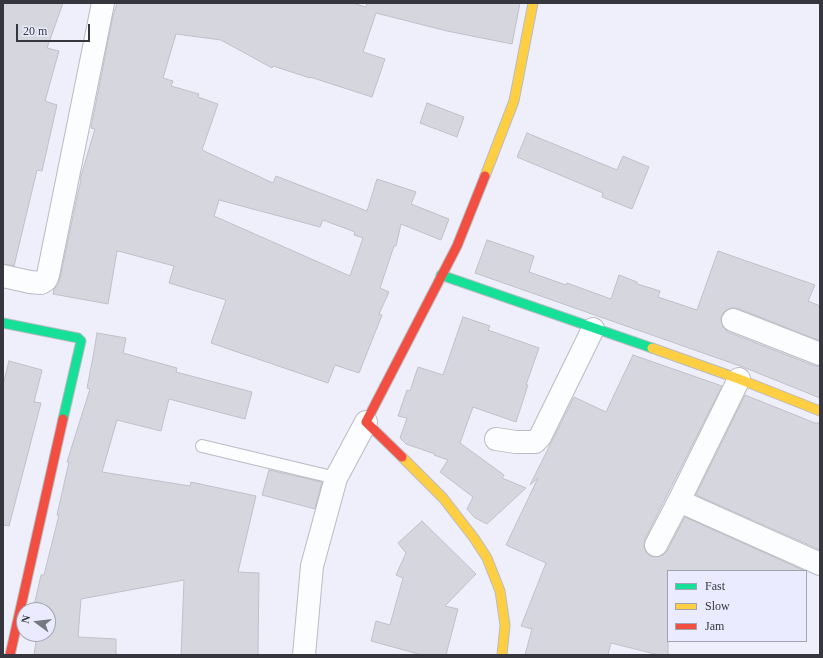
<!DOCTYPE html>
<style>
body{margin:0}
#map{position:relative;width:823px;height:658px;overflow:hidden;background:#eeeffa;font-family:Georgia,serif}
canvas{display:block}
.frame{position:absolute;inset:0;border:4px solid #36373e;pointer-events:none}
.legend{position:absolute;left:667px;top:570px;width:140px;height:72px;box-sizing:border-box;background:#eaebfe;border:1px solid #a2a3b1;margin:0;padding:5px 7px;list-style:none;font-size:12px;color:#36373e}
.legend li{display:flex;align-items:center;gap:8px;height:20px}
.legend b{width:20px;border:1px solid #a2a3b1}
.north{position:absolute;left:16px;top:602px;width:40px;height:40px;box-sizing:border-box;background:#eaebfe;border:1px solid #a2a3b1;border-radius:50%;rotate:285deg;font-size:11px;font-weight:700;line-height:16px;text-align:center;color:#36373e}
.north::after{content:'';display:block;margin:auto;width:14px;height:18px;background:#767780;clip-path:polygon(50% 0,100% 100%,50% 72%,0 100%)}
.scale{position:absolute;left:16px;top:24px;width:74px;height:18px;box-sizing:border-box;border:2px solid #36373e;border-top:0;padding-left:5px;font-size:12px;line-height:14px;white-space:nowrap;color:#36373e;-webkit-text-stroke:3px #eaebfe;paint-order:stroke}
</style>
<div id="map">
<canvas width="823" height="658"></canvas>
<div class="frame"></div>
<ul class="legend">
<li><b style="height:5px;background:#16e098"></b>Fast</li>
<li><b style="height:5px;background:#ffcf43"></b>Slow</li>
<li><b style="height:5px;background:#f24e42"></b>Jam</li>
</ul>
<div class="north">N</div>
<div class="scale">20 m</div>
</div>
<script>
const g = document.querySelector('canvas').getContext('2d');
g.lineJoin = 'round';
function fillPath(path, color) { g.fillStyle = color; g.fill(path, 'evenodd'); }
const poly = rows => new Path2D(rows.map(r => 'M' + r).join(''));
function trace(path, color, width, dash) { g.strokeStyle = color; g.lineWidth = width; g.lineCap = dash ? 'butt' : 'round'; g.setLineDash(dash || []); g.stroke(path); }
const building = poly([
 [3,3,63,3,47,48,59,51,45,101,57,105,42,171,37,170,14,266,3,264,3,3],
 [117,3,352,3,366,7,367,3,520,3,512,44,447,31,376,13,363,52,385,59,372,97,310,77,310,78,273,66,272,68,221,40,176,34,163,78,173,81,171,86,199,94,198,97,218,104,202,150,273,183,276,176,367,211,377,179,416,192,411,204,449,219,441,240,401,224,396,246,394,246,380,288,389,292,379,314,382,315,359,373,335,365,328,383,211,343,226,300,169,283,174,266,122,252,117,251,108,304,53,294,54,289,58,285,60,278,77,197,81,180,80,180,81,176,95,129,91,128,113,16,117,3],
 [219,200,320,227,323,220,355,232,354,235,363,238,350,276,214,216,219,200],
 [427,103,464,117,457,137,420,123,427,103],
 [527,133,617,170,623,156,649,167,632,209,602,197,603,193,517,157,527,133],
 [487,240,534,256,529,272,566,285,567,283,611,299,619,275,637,282,637,284,660,291,658,297,697,310,718,251,815,285,808,301,820,306,820,341,737,308,731,308,725,311,721,316,721,321,723,327,728,332,815,366,820,366,820,398,743,367,475,273,487,240],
 [463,317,490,326,488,330,539,348,526,385,528,385,516,422,473,407,460,443,504,475,502,478,526,488,487,524,475,518,467,509,473,497,440,472,448,460,434,455,435,454,406,444,400,438,407,418,398,416,407,390,410,391,418,367,443,375,463,317],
 [97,333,126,338,123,353,177,368,176,372,252,392,245,419,169,399,161,431,117,420,102,472,190,486,191,482,256,496,238,572,259,573,258,655,181,655,184,580,81,599,78,637,116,639,116,655,34,655,37,634,48,634,48,610,33,610,41,575,44,575,59,515,57,515,69,462,67,462,90,389,87,388,93,357,97,333],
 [633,355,722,386,645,539,644,546,646,552,650,556,656,557,663,555,667,551,685,517,805,571,668,571,668,655,659,655,611,643,608,655,525,655,532,629,521,626,546,563,506,545,538,478,530,485,574,397,606,412,633,355],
 [9,361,42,370,34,402,41,403,9,526,3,525,3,385,9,361],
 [745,395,815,423,820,423,820,550,696,495,745,395],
 [269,470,322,482,315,509,262,495,269,470],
 [422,521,476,574,445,606,458,609,446,655,422,655,371,641,376,621,390,625,403,578,396,575,406,553,398,543,422,521]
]);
fillPath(building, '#d5d6de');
trace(building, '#bfc0c8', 1);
const lane = poly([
 [202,446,336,478]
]);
const street = poly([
 [3,276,30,282,41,283,46,280,48,275,103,3],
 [733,320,820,354],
 [739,379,679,501,820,564],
 [496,439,516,442,535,442,540,437,593,329],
 [656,545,679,501],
 [304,655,312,566,336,478,366,422]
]);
const fast = poly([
 [441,275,652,348],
 [3,323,78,338,81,341,63,419]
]);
const slow = poly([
 [485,176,514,101,533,3],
 [652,348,739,379,820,411],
 [402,457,443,498,474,538,487,558,500,591,505,625,502,655]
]);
const jam = poly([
 [402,457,366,422,457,246,485,176],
 [10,655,63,419]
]);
trace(lane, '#babbc3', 14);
trace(street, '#babbc3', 24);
trace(fast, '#babbc3', 11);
trace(slow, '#babbc3', 11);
trace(jam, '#babbc3', 11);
trace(lane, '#fcfdfe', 12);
trace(street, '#fcfdfe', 22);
trace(fast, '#16e098', 9);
trace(slow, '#ffcf43', 9);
trace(jam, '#f24e42', 9);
</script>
